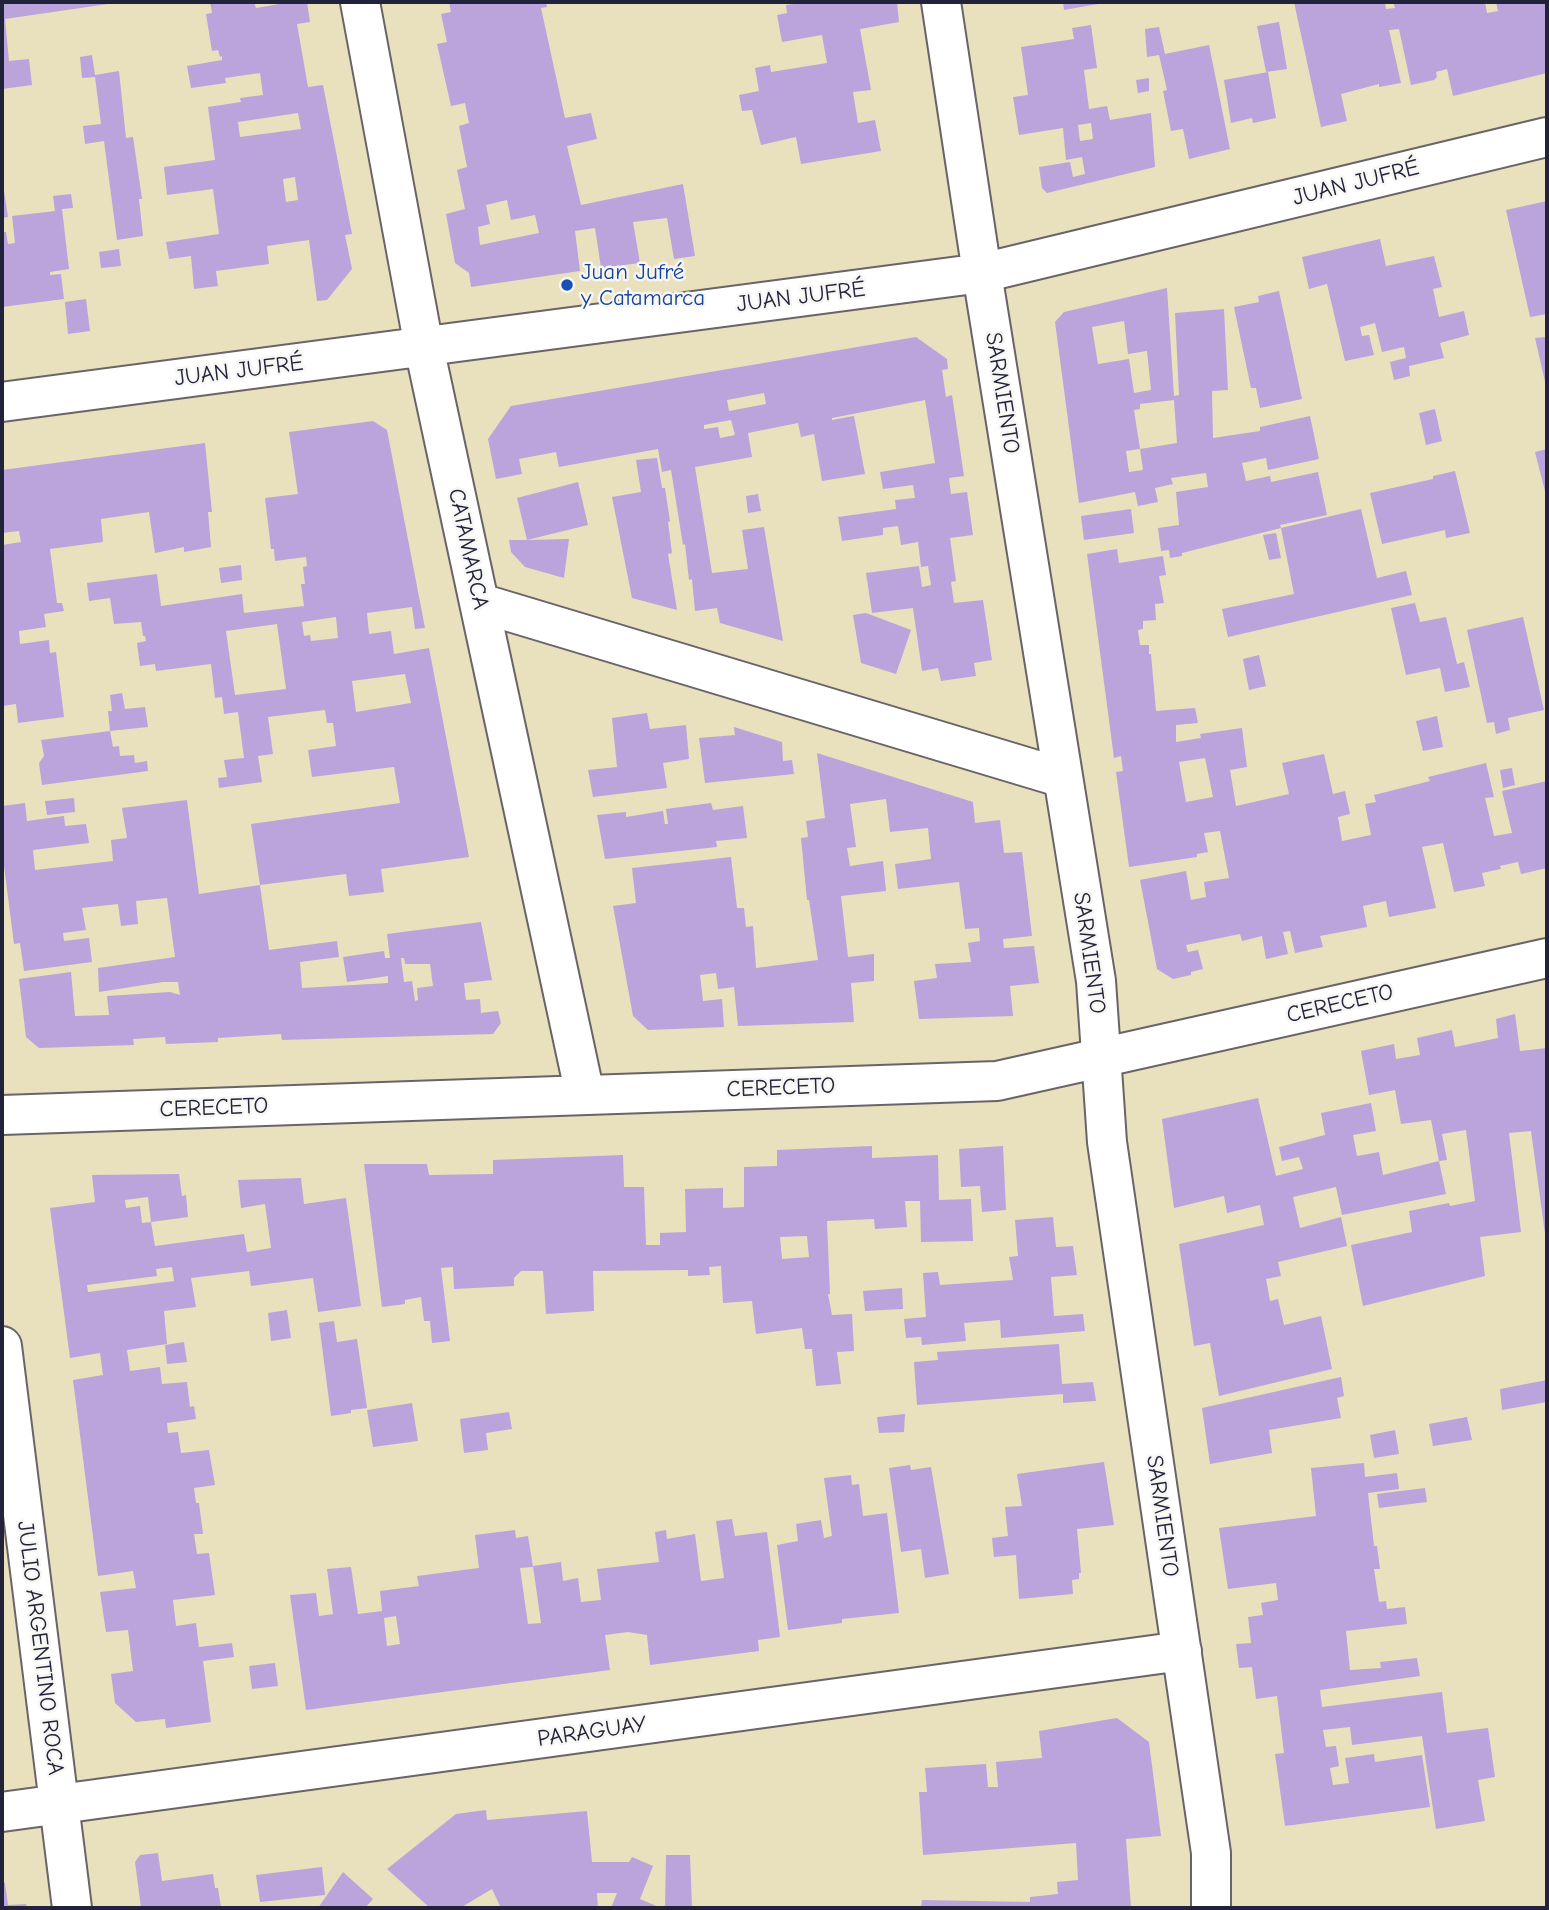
<!DOCTYPE html>
<meta charset="utf-8">
<style>
body{margin:0}
#map{position:relative;width:1549px;height:1910px;overflow:hidden;background:#e9e0bd;font-family:"Comic Neue",sans-serif}
canvas{display:block}
.frame{position:absolute;inset:0;border:4px solid #22223b;pointer-events:none}
</style>
<div id="map">
<canvas width="1549" height="1910"></canvas>
<div class="frame"></div>
</div>
<script>
const g = document.querySelector('canvas').getContext('2d');
g.lineJoin = 'round';
function fillPath(path, color) { g.fillStyle = color; g.fill(path, 'evenodd'); }
const poly = rows => new Path2D(rows.map(r => 'M' + r).join(''));
function trace(path, color, width, dash) { g.strokeStyle = color; g.lineWidth = width; g.lineCap = dash ? 'butt' : 'round'; g.setLineDash(dash || []); g.stroke(path); }
function label(font, color, halo, rows, align = 'center') {
  g.font = font + ' "Comic Neue",sans-serif'; g.lineWidth = 5; g.setLineDash([]); g.textBaseline = 'middle'; g.strokeStyle = halo; g.fillStyle = color; for (const [text, x, y, turn = 0] of rows) {
    g.save(); g.translate(x, y); g.rotate((+turn || 0) * Math.PI / 180); g.textAlign = isNaN(turn) ? turn : align; if (halo) g.strokeText(text, 0, 0); g.fillText(text, 0, 0); g.restore();
  }
}
fillPath(poly([
 [2,2,115,2,115,3,5,19,9,61,29,59,32,85,2,89],
 [210,2,254,2,256,8,291,2,307,2,310,22,297,24,308,87,323,85,352,234,345,235,352,269,327,300,317,301,309,240,267,246,269,264,216,271,218,286,194,289,191,256,169,259,166,242,219,234,213,189,167,195,164,167,215,160,208,107,241,102,240,98,263,95,260,73,225,78,226,83,191,88,187,66,222,60,222,56,220,57,218,50,212,51,206,14,212,13],
 [298,113,301,129,240,137,238,122],
 [295,177,298,200,286,202,283,179],
 [449,2,546,2,547,7,541,8,565,118,591,113,597,139,567,146,581,205,683,184,695,256,674,259,667,218,633,222,640,263,601,268,595,228,575,231,580,271,471,287,469,273,455,263,446,214,465,209,457,170,467,167,459,126,469,123,465,103,451,106,437,44,447,42,441,14,451,12],
 [507,200,511,220,535,215,539,233,480,245,478,227,490,224,486,205],
 [809,2,897,2,899,22,860,29,871,90,853,92,858,123,875,120,881,151,801,164,796,137,761,145,752,110,742,111,739,95,759,91,755,68,770,65,771,72,827,63,822,35,782,42,777,15,787,13,786,5],
 [1063,2,1097,2,1098,4,1064,10],
 [1294,2,1340,2,1341,3,1348,2,1385,2,1386,9,1395,8,1393,2,1485,2,1487,13,1498,11,1496,2,1547,2,1547,73,1453,96,1447,69,1436,72,1437,77,1434,80,1411,85,1399,29,1389,30,1401,83,1379,87,1379,84,1341,94,1347,121,1321,127],
 [1279,22,1287,69,1266,72,1257,26],
 [1091,25,1097,68,1084,70,1089,109,1107,106,1110,120,1151,113,1155,167,1047,193,1042,188,1039,167,1070,162,1073,177,1085,174,1082,157,1066,160,1063,128,1019,135,1013,97,1028,95,1021,47,1074,39,1072,28],
 [1091,123,1093,139,1080,141,1078,125],
 [1159,27,1165,54,1209,45,1230,149,1189,159,1183,129,1171,131,1163,91,1167,90,1159,55,1147,57,1145,29],
 [92,55,95,75,119,71,126,138,133,137,142,199,139,199,143,236,117,240,104,141,85,144,83,126,101,124,95,77,82,78,80,57],
 [1268,72,1276,118,1253,123,1252,118,1231,123,1224,80],
 [1149,78,1149,91,1138,93,1136,80],
 [2,184,3,184,8,217,2,218],
 [71,194,73,208,62,209,69,269,50,272,50,275,61,274,64,299,2,307,2,232,6,232,8,244,15,243,12,216,55,211,53,196],
 [1547,201,1547,314,1530,317,1506,210],
 [1380,239,1386,266,1434,256,1442,287,1433,289,1439,317,1464,311,1469,335,1440,343,1444,358,1409,366,1410,376,1394,380,1390,362,1406,358,1404,347,1382,352,1375,323,1360,327,1362,336,1369,335,1374,355,1345,361,1327,284,1309,289,1302,257],
 [119,249,121,266,101,268,99,252],
 [1167,288,1174,396,1179,395,1175,313,1224,309,1228,390,1212,391,1213,438,1260,431,1260,427,1310,416,1319,459,1268,470,1266,458,1242,463,1246,481,1270,476,1271,482,1318,472,1327,515,1280,525,1281,528,1182,553,1182,556,1170,558,1169,550,1161,551,1158,528,1179,525,1176,492,1208,487,1206,473,1171,478,1173,484,1155,488,1158,502,1138,506,1135,492,1079,503,1055,322,1064,312],
 [1124,321,1128,354,1147,351,1151,390,1134,393,1129,359,1098,364,1092,327],
 [1174,400,1177,443,1140,449,1143,470,1129,472,1126,451,1140,449,1134,410,1140,409,1140,404],
 [1279,291,1302,399,1260,408,1256,388,1251,388,1234,307,1259,302,1258,296],
 [86,299,90,331,68,334,65,302],
 [916,337,947,359,948,369,942,370,946,397,952,395,964,476,949,478,951,494,967,492,973,535,950,538,956,581,951,582,954,603,983,600,992,660,974,663,976,676,941,681,938,668,922,671,913,608,872,613,866,573,919,566,922,587,931,585,928,566,921,567,918,542,901,545,898,526,883,528,883,535,842,541,838,517,896,509,895,500,915,498,913,485,883,489,880,472,935,463,925,400,832,418,832,420,854,416,865,474,822,481,814,434,801,437,798,423,748,433,752,457,695,467,712,573,748,569,742,530,764,527,783,641,720,623,717,608,695,611,692,579,689,580,685,544,683,545,671,470,662,472,658,449,559,467,556,452,519,459,522,474,496,479,488,439,511,406],
 [764,393,766,404,729,411,727,400],
 [731,420,735,435,720,438,718,427,704,429,704,425],
 [1545,337,1547,348,1546,386,1535,338],
 [1435,409,1442,441,1426,445,1419,413],
 [373,421,387,430,425,628,415,629,412,607,367,613,369,634,391,631,394,654,429,648,469,857,381,869,384,892,349,896,346,874,260,885,251,824,400,803,394,767,312,777,308,750,336,746,333,723,327,723,325,710,268,717,273,754,258,756,262,782,219,788,218,778,227,777,224,760,244,758,238,712,224,714,222,697,215,698,211,664,156,671,155,664,140,666,137,643,146,641,145,636,143,636,141,622,114,624,110,598,89,601,87,583,157,574,161,606,242,594,244,613,304,606,301,584,305,584,303,567,307,566,306,557,275,561,274,549,271,549,265,498,298,494,289,432],
 [336,617,338,638,311,641,310,635,304,636,302,622],
 [277,624,286,689,235,695,226,631],
 [405,674,411,703,356,712,352,681],
 [205,443,212,512,208,512,211,547,184,552,184,547,155,553,149,512,101,519,103,542,50,549,57,603,62,603,64,611,44,614,46,627,19,631,20,644,49,640,50,653,56,652,64,717,18,723,16,704,2,706,2,545,21,542,19,531,2,533,2,470],
 [1547,449,1547,495,1546,495,1535,452],
 [657,458,662,488,665,488,670,521,668,522,672,553,668,554,677,610,632,598,612,497,641,492,636,460],
 [1455,471,1470,533,1446,538,1445,530,1382,544,1370,493,1433,479,1433,476],
 [578,482,588,525,527,540,569,539,564,578,525,567,511,552,509,540,527,540,517,498],
 [758,494,761,511,748,513,746,496],
 [1131,509,1134,533,1084,540,1081,516],
 [1361,509,1377,578,1406,571,1412,595,1228,637,1222,609,1294,594,1281,528],
 [1276,533,1281,558,1269,560,1263,535],
 [1117,549,1119,563,1163,556,1166,575,1159,576,1164,603,1155,604,1156,620,1143,621,1143,629,1138,630,1140,645,1149,645,1149,654,1151,654,1156,711,1195,708,1198,723,1176,725,1176,742,1201,738,1200,734,1242,728,1247,767,1230,770,1236,806,1289,794,1282,763,1324,754,1333,794,1345,791,1350,814,1338,817,1342,841,1371,835,1365,804,1376,802,1374,795,1430,781,1428,777,1486,763,1494,797,1485,798,1494,836,1512,833,1502,791,1547,781,1547,868,1521,874,1518,862,1500,866,1501,869,1482,873,1485,886,1454,892,1443,843,1422,847,1436,908,1389,917,1386,901,1363,906,1367,927,1320,936,1323,947,1295,953,1290,931,1283,932,1288,954,1266,959,1262,936,1242,941,1240,934,1186,945,1188,952,1198,950,1203,969,1191,972,1191,975,1173,979,1157,969,1140,880,1186,871,1191,900,1206,897,1204,882,1229,878,1220,831,1204,833,1208,852,1197,854,1197,857,1129,867,1116,772,1123,771,1121,756,1114,758,1087,554],
 [1205,758,1213,797,1186,802,1179,762],
 [241,565,242,580,221,583,219,568],
 [1415,603,1420,622,1446,617,1457,664,1464,662,1470,687,1445,692,1440,668,1406,675,1391,608],
 [866,613,911,630,896,674,861,663,853,615],
 [1523,617,1544,710,1508,718,1510,730,1496,734,1494,722,1487,723,1467,630],
 [1259,655,1266,686,1249,690,1243,659],
 [122,693,125,709,145,707,148,727,110,731,108,711,112,711,110,695],
 [647,713,650,729,686,725,689,759,663,763,667,788,593,797,588,770,617,767,612,718],
 [1437,716,1443,747,1423,751,1416,721],
 [734,727,782,742,783,761,792,760,794,774,705,783,699,738,735,735],
 [110,731,113,747,119,746,120,756,134,755,135,763,147,761,148,771,42,785,39,763,44,756,41,740],
 [817,753,973,802,975,823,1000,820,1004,853,1022,852,1032,936,1003,939,1004,948,1034,946,1039,983,1010,986,1013,1016,919,1019,914,981,937,978,935,964,971,962,968,943,980,941,979,928,965,929,959,882,898,889,895,864,931,859,928,828,890,832,886,799,850,804,856,847,847,848,850,866,883,861,886,891,841,896,848,957,874,954,874,981,851,983,854,1022,738,1026,734,987,718,989,716,973,700,975,703,1001,722,999,724,1027,648,1030,633,1016,613,906,636,903,632,868,731,857,737,908,744,908,746,927,753,926,756,968,818,960,809,900,807,900,801,838,808,837,806,821,825,818],
 [1512,768,1515,785,1503,788,1500,770],
 [74,798,75,812,47,815,45,801],
 [187,800,199,894,260,885,269,950,337,941,339,957,300,962,302,988,388,983,388,976,347,982,343,957,384,951,385,958,390,958,387,934,481,922,492,980,464,983,466,1000,480,999,481,1013,498,1011,501,1023,493,1034,282,1040,281,1034,218,1038,218,1042,166,1044,165,1037,133,1039,134,1045,39,1048,26,1037,19,979,71,972,75,1016,109,1015,107,996,170,992,180,995,178,982,163,982,99,992,98,968,175,957,167,898,136,901,138,924,121,926,118,904,82,908,86,930,63,933,64,941,89,938,92,962,24,971,20,943,14,944,2,850,2,806,25,803,27,821,64,816,65,826,86,824,89,843,33,850,35,870,113,861,111,840,127,838,122,808],
 [401,958,404,958,405,964,430,964,433,986,417,988,418,1000,415,1001,412,981,404,982],
 [711,803,713,810,743,806,747,838,716,841,717,847,605,859,597,815,626,812,626,817,663,811,665,824,668,824,666,809],
 [1515,1014,1520,1051,1547,1048,1547,1241,1546,1241,1531,1131,1509,1133,1521,1232,1480,1237,1485,1276,1363,1306,1351,1245,1412,1232,1409,1211,1449,1203,1450,1206,1475,1201,1466,1130,1442,1134,1447,1160,1439,1161,1431,1120,1401,1124,1395,1090,1369,1095,1361,1051,1394,1044,1396,1059,1420,1055,1417,1038,1452,1030,1455,1047,1498,1038,1496,1019],
 [1258,1098,1276,1176,1303,1169,1299,1157,1282,1161,1279,1147,1325,1135,1321,1113,1371,1103,1376,1131,1353,1135,1357,1156,1379,1152,1383,1175,1439,1161,1446,1194,1342,1215,1336,1187,1293,1197,1300,1228,1341,1217,1347,1246,1278,1262,1281,1276,1266,1279,1270,1301,1278,1299,1284,1325,1321,1316,1332,1369,1219,1396,1210,1343,1194,1346,1179,1244,1264,1225,1260,1205,1227,1213,1224,1196,1174,1208,1162,1119],
 [872,1146,872,1158,938,1155,939,1200,971,1199,973,1241,921,1242,920,1201,905,1201,907,1227,875,1229,874,1219,827,1221,830,1294,828,1294,832,1315,852,1314,854,1351,837,1352,841,1384,816,1386,812,1349,805,1349,802,1328,756,1334,752,1301,723,1303,721,1266,709,1267,710,1275,688,1276,688,1270,593,1271,594,1311,546,1314,543,1271,521,1271,514,1278,514,1286,454,1289,453,1267,441,1268,450,1341,432,1343,430,1321,424,1321,421,1297,405,1300,405,1304,382,1307,364,1164,427,1164,429,1175,493,1174,493,1160,623,1155,624,1187,644,1187,646,1245,660,1245,660,1233,686,1232,685,1189,723,1188,723,1208,744,1207,744,1167,777,1166,777,1150],
 [807,1236,809,1257,782,1259,780,1237],
 [1003,1146,1006,1210,982,1212,980,1186,961,1187,959,1149],
 [179,1174,182,1196,186,1195,188,1217,151,1222,155,1246,244,1234,247,1252,271,1248,265,1204,241,1208,238,1180,301,1178,304,1204,346,1198,361,1306,318,1312,313,1278,251,1286,249,1271,191,1278,196,1307,164,1311,167,1344,127,1350,130,1371,160,1367,162,1384,187,1382,190,1407,194,1406,196,1419,167,1423,168,1433,178,1432,181,1453,209,1450,215,1485,194,1488,196,1503,199,1503,203,1534,194,1534,197,1554,209,1553,215,1595,173,1600,176,1626,196,1623,199,1647,232,1643,234,1657,203,1661,211,1722,166,1728,165,1719,136,1722,115,1703,111,1674,133,1671,128,1630,106,1632,100,1592,136,1588,133,1571,98,1576,73,1380,103,1375,100,1353,70,1358,50,1208,95,1202,92,1175],
 [148,1197,151,1222,142,1223,140,1206,126,1208,125,1200],
 [172,1267,174,1281,88,1292,87,1285,157,1276,156,1269],
 [1053,1217,1056,1247,1073,1246,1077,1275,1051,1277,1054,1316,1083,1314,1085,1331,1001,1338,1000,1320,964,1323,966,1341,922,1345,921,1337,906,1338,904,1319,926,1317,923,1273,938,1272,940,1285,1013,1280,1009,1257,1018,1256,1015,1220],
 [902,1288,903,1309,865,1311,863,1291],
 [287,1310,291,1338,271,1341,268,1313],
 [334,1321,337,1342,357,1339,367,1408,351,1410,351,1413,331,1416,319,1323],
 [184,1342,187,1362,167,1364,165,1345],
 [1059,1344,1062,1384,1093,1382,1096,1401,1063,1403,1063,1394,917,1405,914,1362,938,1360,937,1352],
 [1341,1377,1344,1396,1337,1398,1341,1418,1269,1430,1272,1453,1210,1464,1202,1408],
 [1547,1380,1547,1402,1502,1410,1500,1389],
 [412,1403,418,1441,373,1447,367,1410],
 [509,1412,512,1429,486,1433,488,1450,464,1453,460,1419],
 [905,1414,904,1432,879,1433,877,1417],
 [1467,1417,1472,1440,1433,1446,1429,1424],
 [1395,1430,1399,1454,1374,1458,1370,1435],
 [1104,1462,1114,1525,1077,1529,1081,1573,1079,1573,1079,1579,1072,1580,1073,1594,1019,1599,1016,1555,994,1557,992,1538,1008,1536,1005,1507,1022,1506,1017,1474],
 [1364,1463,1365,1477,1397,1473,1399,1489,1368,1493,1374,1546,1377,1546,1380,1569,1374,1569,1379,1602,1386,1601,1387,1609,1405,1607,1407,1624,1346,1631,1350,1670,1381,1668,1380,1662,1417,1658,1420,1676,1320,1690,1322,1707,1442,1692,1447,1733,1488,1728,1495,1777,1478,1780,1485,1821,1436,1829,1422,1736,1352,1745,1350,1727,1323,1730,1326,1747,1336,1746,1339,1766,1330,1768,1333,1785,1349,1783,1345,1758,1374,1754,1375,1762,1422,1755,1430,1807,1285,1826,1275,1754,1284,1753,1277,1696,1256,1699,1252,1667,1239,1668,1236,1644,1251,1643,1248,1617,1263,1615,1261,1603,1278,1600,1276,1583,1228,1589,1219,1528,1316,1516,1311,1468],
 [910,1465,911,1470,931,1467,949,1574,925,1578,921,1549,901,1552,889,1468],
 [851,1475,852,1485,859,1484,863,1516,887,1513,899,1613,842,1619,842,1623,788,1630,777,1545,798,1541,796,1524,821,1520,824,1538,832,1536,824,1478],
 [1425,1488,1427,1502,1379,1508,1377,1494],
 [732,1519,735,1536,767,1532,780,1637,758,1640,759,1651,650,1665,647,1635,628,1632,605,1635,610,1670,306,1710,290,1595,316,1593,319,1616,333,1614,327,1569,351,1567,358,1614,382,1611,380,1591,419,1586,417,1576,479,1568,475,1535,515,1530,516,1538,528,1536,533,1567,520,1568,528,1624,541,1623,533,1566,561,1562,563,1581,578,1578,581,1602,601,1600,597,1569,659,1562,655,1532,666,1530,667,1539,695,1534,701,1581,724,1578,716,1521],
 [396,1616,400,1644,387,1646,384,1618],
 [275,1663,278,1686,252,1689,249,1666],
 [1117,1718,1149,1742,1161,1836,1126,1839,1131,1908,921,1908,922,1900,1030,1902,1030,1897,1058,1894,1057,1882,1078,1880,1076,1843,923,1855,919,1792,927,1792,925,1768,986,1764,988,1787,998,1787,996,1762,1042,1758,1039,1731],
 [486,1810,487,1820,587,1811,592,1862,629,1862,632,1857,653,1866,640,1899,661,1908,611,1908,617,1893,597,1893,598,1908,501,1908,492,1889,460,1908,430,1908,387,1869,456,1814],
 [158,1853,162,1881,213,1874,215,1888,218,1888,221,1907,141,1908,135,1862,140,1855],
 [666,1855,690,1855,692,1908,665,1908],
 [322,1867,325,1895,260,1902,256,1875],
 [343,1872,373,1899,365,1908,318,1908],
 [2,1881,5,1883,8,1905,26,1904,27,1908,2,1908]
]), '#bba4db');
const minor = poly([
 [360,2,424,347,585,1095],
 [941,2,982,273,1096,981,1107,1142,1211,1853,1211,1908],
 [2,402,982,273,1547,137],
 [480,603,1063,778],
 [2,1115,997,1081,1547,958],
 [2,1346,72,1908],
 [2,1812,1182,1651]
]);
trace(minor, '#686468', 42);
trace(minor, '#fff', 38);
for (const [x, y, r, color] of [
 [567,285,7,"#1a4fb4"]
]) { const dot = new Path2D(); dot.arc(x, y, r, 0, 2 * Math.PI); g.fillStyle = color; g.fill(dot); trace(dot, '#f6f6f2', 2.5); }
label('23px', '#22223b', '#f6f6f2', [
 ["JUAN JUFRÉ",1356,183,-14],
 ["JUAN JUFRÉ",801,297,-7],
 ["JUAN JUFRÉ",239,371,-7],
 ["SARMIENTO",1002,393,81],
 ["CATAMARCA",468,549,78],
 ["SARMIENTO",1089,953,82],
 ["CERECETO",1340,1004,-13],
 ["CERECETO",781,1088,-2],
 ["CERECETO",214,1108,-2],
 ["SARMIENTO",1162,1516,82],
 ["JULIO ARGENTINO ROCA",40,1648,83],
 ["PARAGUAY",592,1732,-8]
]);
label('23px', '#164399', '#f6f6f2', [
 ["Juan Jufré",581,272],
 ["y Catamarca",581,298]
], 'left');
</script>
